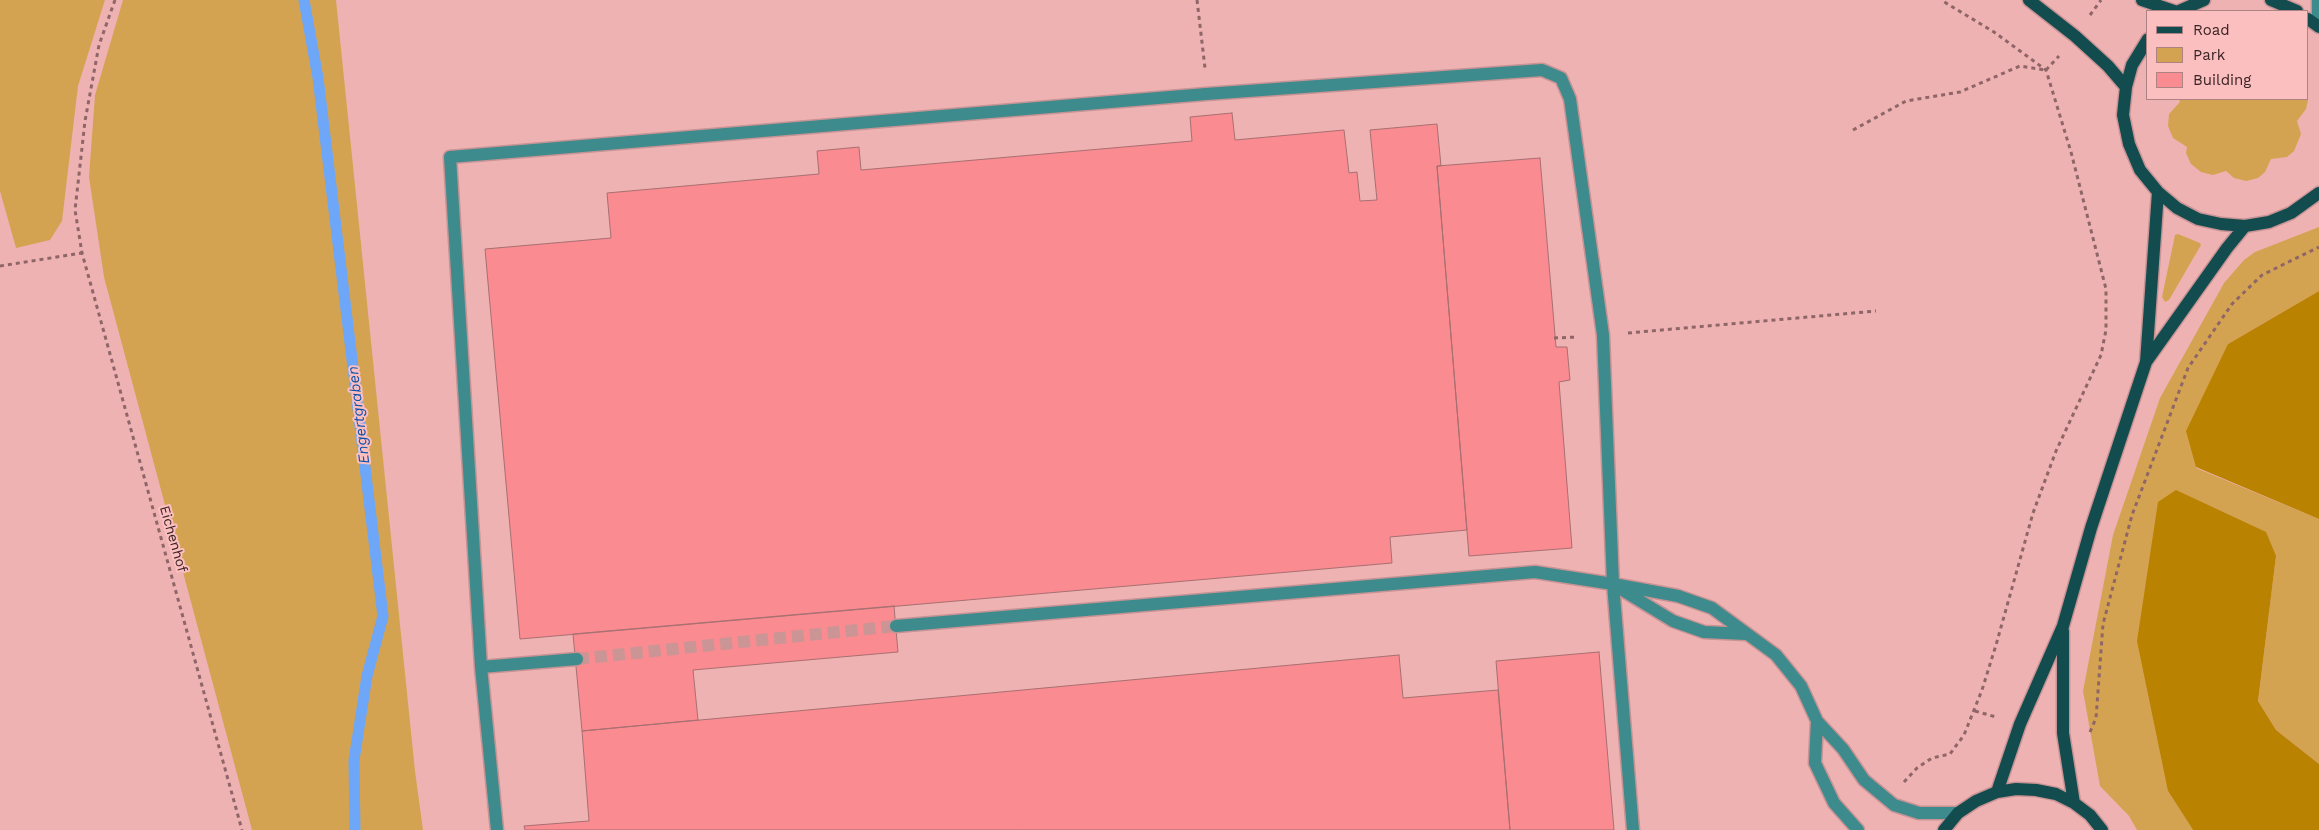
<!DOCTYPE html>
<style>
body{margin:0}
#map{position:relative;width:2319px;height:830px;overflow:hidden;background:#efb2b3;font-family:"Work Sans",sans-serif}
canvas{display:block}
.legend{position:absolute;left:2146px;top:10px;width:162px;height:90px;box-sizing:border-box;background:#fcbfc0;border:1px solid #ae8182;margin:0;padding:6px 9px;list-style:none;font-size:15px;color:#3a2324}
.legend li{display:flex;align-items:center;gap:10px;height:25px}
.legend b{width:25px;border:1px solid #ae8182}
</style>
<div id="map">
<canvas width="2319" height="830"></canvas>
<ul class="legend">
<li><b style="height:6px;background:#134c4e"></b>Road</li>
<li><b style="height:14px;background:#d4a352"></b>Park</li>
<li><b style="height:14px;background:#fa8b90"></b>Building</li>
</ul>
</div>
<script>
const g = document.querySelector('canvas').getContext('2d');
g.lineJoin = 'round';
function fillPath(path, color) { g.fillStyle = color; g.fill(path, 'evenodd'); }
const poly = rows => new Path2D(rows.map(r => 'M' + r).join(''));
function trace(path, color, width, dash) { g.strokeStyle = color; g.lineWidth = width; g.lineCap = dash ? 'butt' : 'round'; g.setLineDash(dash || []); g.stroke(path); }
function label(font, color, halo, rows, align = 'center') {
  g.font = font + ' "Work Sans",sans-serif'; g.lineWidth = 4; g.setLineDash([]); g.textBaseline = 'middle'; g.strokeStyle = halo; g.fillStyle = color; for (const [text, x, y, turn = 0] of rows) {
    g.save(); g.translate(x, y); g.rotate((+turn || 0) * Math.PI / 180); g.textAlign = isNaN(turn) ? turn : align; if (halo) g.strokeText(text, 0, 0); g.fillText(text, 0, 0); g.restore();
  }
}
fillPath(poly([
 [0,0,105,0,78,86,62,221,50,240,16,248,0,191],
 [123,0,336,0,415,771,423,830,252,830,104,277,89,177,95,95],
 [2179,99,2307,99,2308,100,2306,109,2297,121,2301,134,2294,151,2287,157,2271,159,2265,172,2258,178,2246,181,2234,178,2226,171,2213,175,2201,172,2191,164,2186,153,2187,147,2173,138,2168,126,2169,114,2180,102],
 [2319,227,2319,291,2228,344,2196,468,2319,519,2319,764,2276,730,2258,701,2276,556,2168,791,2193,830,2137,830,2129,816,2100,786,2083,691,2113,535,2160,398,2224,283,2244,260,2255,252],
 [2178,234,2200,243,2201,245,2169,300,2165,302,2162,297,2175,235]
]), '#d4a352');
fillPath(poly([
 [2319,291,2319,519,2196,467,2186,431,2228,344],
 [2176,490,2266,532,2276,556,2258,701,2276,730,2319,764,2319,830,2193,830,2168,791,2137,641,2158,502]
]), '#ba8201');
trace(poly([
 [304,0,318,78,383,616,367,676,354,760,355,830]
]), '#6ea6f8', 11);
const building = poly([
 [1232,113,1235,140,1344,130,1349,173,1357,172,1360,201,1377,200,1370,130,1437,124,1441,166,1437,166,1467,530,1390,537,1392,563,520,639,485,249,611,238,607,193,819,174,817,151,859,147,861,170,1192,141,1190,117,1232,113],
 [1540,158,1556,347,1567,347,1570,380,1559,382,1572,548,1469,556,1437,166,1540,158],
 [894,606,898,652,693,670,698,720,582,731,573,634,894,606],
 [1599,652,1614,830,1510,830,1496,661,1599,652],
 [1399,655,1403,698,1498,690,1510,830,525,830,524,826,589,821,582,731,1399,655]
]);
fillPath(building, '#fa8b90');
trace(building, '#a76f71', 1);
trace(poly([
 [577,659,896,626]
]), '#cb9596', 12, [12, 6]);
const minor = poly([
 [2318,26,2318,0],
 [1619,588,1673,621,1704,632,1746,634],
 [896,626,1535,572,1613,584,1678,596,1712,608,1776,655,1801,686,1817,721,1843,749,1864,780,1894,805,1919,813,1958,813],
 [481,667,450,157,1206,94,1542,70,1561,78,1570,99,1603,335,1613,584,1633,830],
 [1817,721,1815,763,1834,803,1858,830],
 [497,830,481,667,577,659]
]);
const major = poly([
 [2029,0,2075,36,2108,66,2126,87],
 [2142,0,2174,11],
 [2271,0,2297,11],
 [2179,11,2204,0],
 [2308,19,2319,27],
 [2148,39,2132,65,2126,87,2123,115,2129,144,2140,170,2158,192,2177,208,2198,219,2221,224,2245,226,2269,222,2291,213,2319,193],
 [2146,362,2227,248,2245,226],
 [2063,631,2063,733,2074,803],
 [1997,792,2020,724,2063,626,2091,528,2146,362,2158,192],
 [1944,830,1958,813,1976,801,1997,792,2016,789,2036,790,2056,794,2074,803,2090,815,2102,830]
]);
trace(minor, '#c79394', 15);
trace(major, '#c79394', 15);
trace(poly([
 [115,0,99,45,85,121,75,210,82,253,242,830],
 [1197,0,1205,68],
 [2090,15,2101,0],
 [2046,70,2059,56],
 [1853,130,1906,101,1960,92,2020,66,2045,70],
 [0,266,82,253],
 [1628,333,1876,311],
 [1554,338,1577,337],
 [1975,711,1996,717],
 [2090,732,2096,718,2103,624,2132,515,2188,368,2232,304,2262,275,2319,247],
 [1904,782,1917,768,1932,758,1950,754,1964,735,1982,690,1996,645,2033,513,2056,451,2101,355,2106,330,2106,289,2071,152,2046,70,1994,32,1941,0]
]), '#8f6667', 3, [4, 4]);
trace(minor, '#3e8b8d', 12);
trace(major, '#134c4e', 12);
label('14px', '#3a2324', '#fcbfc0', [
 ["Eichenhof",173,539,74]
]);
label('italic 15px', '#0a51ab', '#fcbfc0', [
 ["Engertgraben",359,415,-97]
]);
</script>
